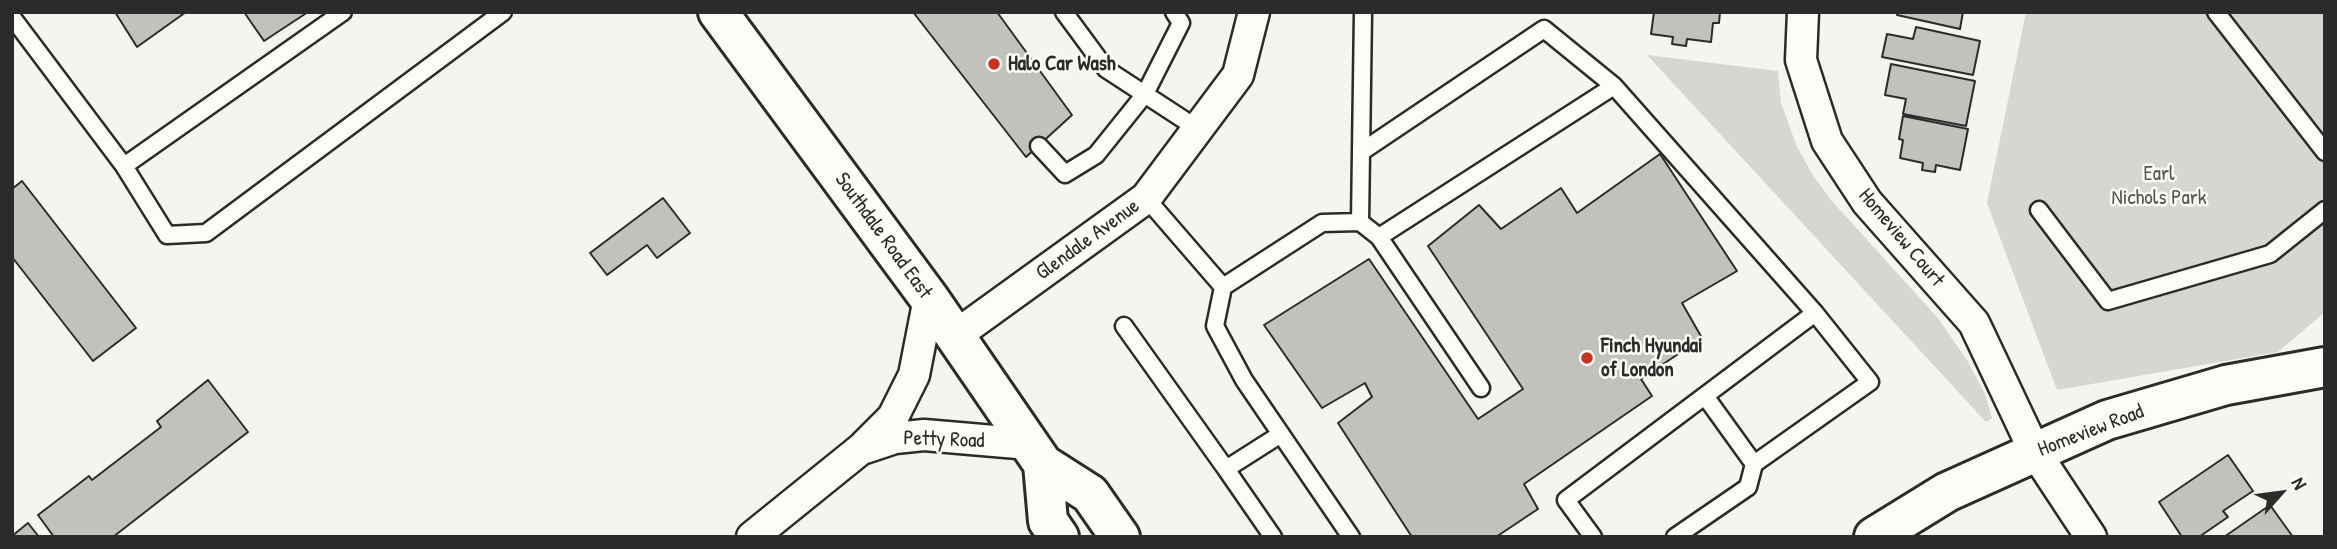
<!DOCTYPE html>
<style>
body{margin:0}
#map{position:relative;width:2337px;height:549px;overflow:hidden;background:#f5f4ef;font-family:"Patrick Hand",sans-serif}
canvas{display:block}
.frame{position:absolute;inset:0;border:14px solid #2b2b2b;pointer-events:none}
.north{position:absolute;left:2246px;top:458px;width:70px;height:70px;-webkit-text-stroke:5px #fdfcf7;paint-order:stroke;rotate:62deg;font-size:19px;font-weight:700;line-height:28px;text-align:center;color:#2b2b2b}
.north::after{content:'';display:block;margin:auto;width:24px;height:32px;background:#2b2b2b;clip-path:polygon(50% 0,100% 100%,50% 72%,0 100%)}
</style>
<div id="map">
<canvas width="2337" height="549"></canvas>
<div class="frame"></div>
<div class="north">N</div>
</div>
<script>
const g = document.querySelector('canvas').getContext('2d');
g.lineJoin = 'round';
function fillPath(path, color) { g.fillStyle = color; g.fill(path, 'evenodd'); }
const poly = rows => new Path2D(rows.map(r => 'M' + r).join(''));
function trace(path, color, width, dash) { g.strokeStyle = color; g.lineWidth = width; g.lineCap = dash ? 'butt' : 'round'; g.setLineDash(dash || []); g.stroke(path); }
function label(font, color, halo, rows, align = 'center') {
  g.font = font + ' "Patrick Hand",sans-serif'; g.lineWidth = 5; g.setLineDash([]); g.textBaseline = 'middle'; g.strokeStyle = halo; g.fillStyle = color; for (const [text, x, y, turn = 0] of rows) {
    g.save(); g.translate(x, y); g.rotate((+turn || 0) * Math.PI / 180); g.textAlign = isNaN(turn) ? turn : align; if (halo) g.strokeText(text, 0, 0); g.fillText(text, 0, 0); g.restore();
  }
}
fillPath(poly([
 [2026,12,2325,12,2325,312,2278,352,2057,390,1987,203],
 [1647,55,1778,71,1781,103,1797,147,1814,177,1831,200,1937,317,1967,360,1985,394,1992,418,1986,422]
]), '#d7d6d2');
const building = poly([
 [115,12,186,12,137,47,115,12],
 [244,12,308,12,264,41,244,12],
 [913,12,997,12,1072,115,1026,157,913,12],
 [1654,12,1720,12,1719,23,1713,23,1711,42,1687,39,1686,46,1672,44,1673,37,1651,34,1654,12],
 [1898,12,1963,12,1960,29,1897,15,1898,12],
 [1916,27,1980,41,1973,75,1882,57,1887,34,1913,39,1916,27],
 [1891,64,1975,81,1966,126,1903,114,1906,99,1885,95,1891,64],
 [1903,116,1968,129,1960,170,1936,165,1935,172,1922,170,1923,163,1900,158,1903,140,1899,139,1903,116],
 [1660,154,1737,271,1682,303,1702,338,1641,379,1652,396,1524,484,1538,509,1496,537,1412,537,1338,423,1372,397,1365,383,1322,408,1264,325,1369,259,1478,419,1523,389,1428,246,1479,205,1501,229,1561,188,1577,213,1660,154],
 [22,181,136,328,93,361,12,257,12,189,22,181],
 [663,198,690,233,657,258,647,245,607,275,590,253,663,198],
 [208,380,248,432,113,537,54,537,38,515,89,476,92,480,161,427,157,421,208,380],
 [2228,455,2253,491,2223,511,2228,517,2199,537,2182,537,2159,502,2228,455],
 [2270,505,2293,537,2224,537,2270,505],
 [28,523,39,537,12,537,12,536,28,523]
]);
fillPath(building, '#c2c1be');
trace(building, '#2b2b2b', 2);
const service = poly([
 [1064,12,1106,69,1198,129],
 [2216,12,2325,152],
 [12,17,124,166,167,235,206,233,503,12],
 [1039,146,1065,174,1096,155,1145,94,1181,23,1174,12],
 [1361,152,1544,29,1614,86],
 [124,166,343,12],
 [1146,198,1223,287,1215,326,1244,380,1351,537],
 [2039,210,2108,301,2270,254,2325,210],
 [1360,222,1363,12],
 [1379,237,1481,388],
 [1223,287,1322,223,1360,222,1379,237,1614,86,1815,313],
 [1124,326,1226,469],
 [1705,396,1754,464],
 [1273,537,1226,469,1281,434],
 [1593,537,1566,500,1815,313,1870,382,1754,464,1748,487,1675,537]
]);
const minor = poly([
 [1803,12,1801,60,1827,141,1867,202,1974,323,2035,452,2091,537],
 [955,336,1146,198,1238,75,1254,12],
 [865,448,895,438,924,435,1029,444],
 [752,537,861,449,893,417,914,375,929,298]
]);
const tertiary = poly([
 [1874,537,1947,492,2107,420,2226,385,2325,367]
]);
const secondary = poly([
 [718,12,929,298,1043,464,1090,494,1120,537],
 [1043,464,1048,521,1059,537]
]);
trace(service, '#2b2b2b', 21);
trace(minor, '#2b2b2b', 35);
trace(tertiary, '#2b2b2b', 44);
trace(secondary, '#2b2b2b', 44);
trace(service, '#fdfcf7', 16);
trace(minor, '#fdfcf7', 30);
trace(tertiary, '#fdfcf7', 38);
trace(secondary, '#fdfcf7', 38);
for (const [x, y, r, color] of [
 [994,64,7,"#c8321e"],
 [1587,358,7,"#c8321e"]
]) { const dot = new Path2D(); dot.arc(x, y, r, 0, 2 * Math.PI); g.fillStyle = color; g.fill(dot); trace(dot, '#fdfcf7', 2.5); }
label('bold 21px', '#2b2b2b', '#fdfcf7', [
 ["Halo Car Wash",1008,64],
 ["Finch Hyundai",1601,346],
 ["of London",1601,370]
], 'left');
label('21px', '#565655', '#fdfcf7', [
 ["Earl",2159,174],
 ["Nichols Park",2159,198]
]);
label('21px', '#2b2b2b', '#fdfcf7', [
 ["Southdale Road East",883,236,54],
 ["Homeview Court",1901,238,50],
 ["Glendale Avenue",1088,240,-36],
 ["Homeview Road",2091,431,-21],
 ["Petty Road",944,440,2]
]);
</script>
